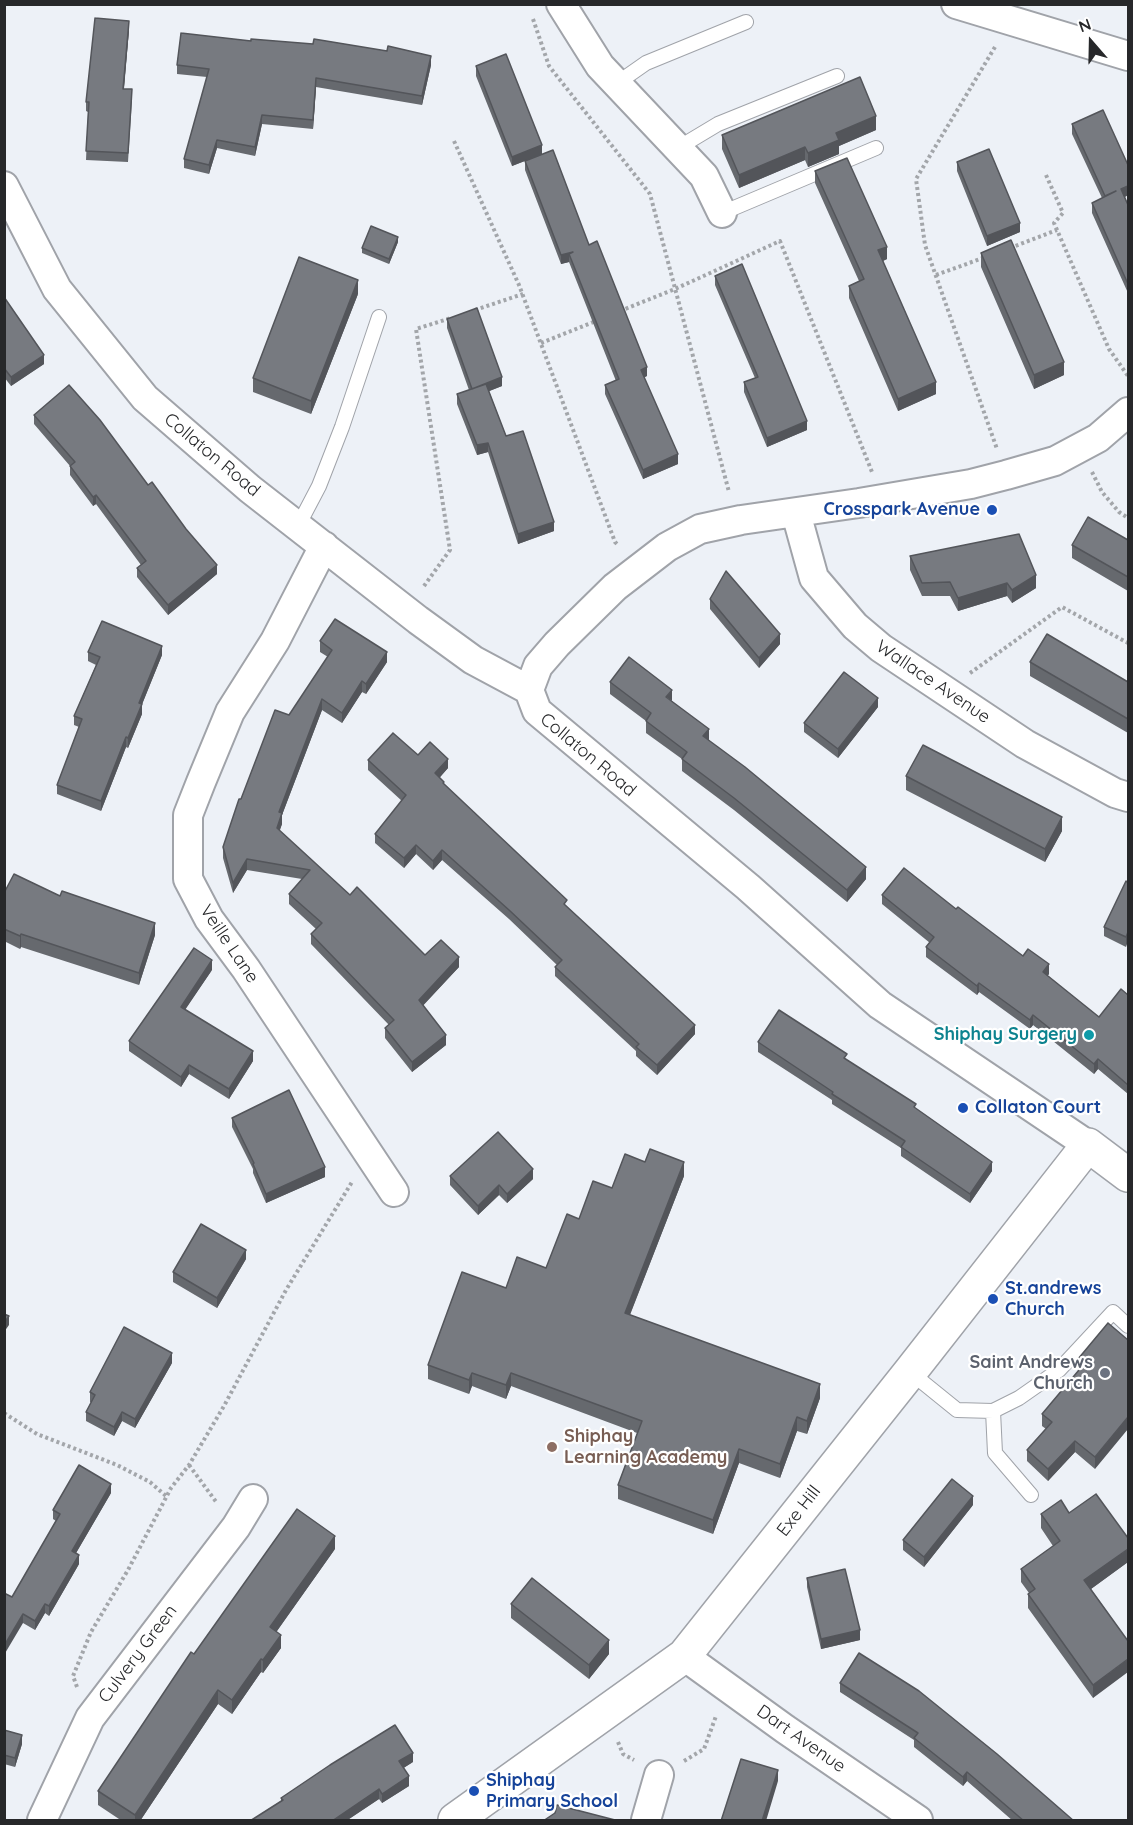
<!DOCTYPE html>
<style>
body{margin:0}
#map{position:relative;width:1133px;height:1825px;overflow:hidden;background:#edf1f7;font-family:Quicksand,sans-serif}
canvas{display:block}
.frame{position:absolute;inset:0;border:6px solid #27282a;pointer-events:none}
.north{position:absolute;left:1061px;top:12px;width:60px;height:60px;-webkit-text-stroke:4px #fff;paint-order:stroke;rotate:340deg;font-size:16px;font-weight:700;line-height:24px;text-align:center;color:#27282a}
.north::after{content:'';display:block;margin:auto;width:21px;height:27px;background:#27282a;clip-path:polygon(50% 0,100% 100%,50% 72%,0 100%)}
</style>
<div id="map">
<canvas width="1133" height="1825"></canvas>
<div class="frame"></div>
<div class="north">N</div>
</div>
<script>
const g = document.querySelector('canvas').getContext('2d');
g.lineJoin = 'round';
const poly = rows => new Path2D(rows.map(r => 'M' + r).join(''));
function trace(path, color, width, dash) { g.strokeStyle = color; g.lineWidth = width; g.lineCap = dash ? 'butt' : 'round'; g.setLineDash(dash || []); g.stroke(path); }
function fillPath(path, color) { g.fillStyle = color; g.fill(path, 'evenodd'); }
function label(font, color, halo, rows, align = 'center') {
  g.font = font + ' Quicksand,sans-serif'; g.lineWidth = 4.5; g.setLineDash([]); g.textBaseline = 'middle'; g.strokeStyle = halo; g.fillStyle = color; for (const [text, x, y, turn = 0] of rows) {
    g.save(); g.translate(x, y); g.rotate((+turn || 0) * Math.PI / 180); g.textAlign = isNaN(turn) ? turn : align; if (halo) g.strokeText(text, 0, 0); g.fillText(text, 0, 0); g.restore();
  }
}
const service = poly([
 [616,84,646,63,746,22],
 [678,148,718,124,837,76],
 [722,213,876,148],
 [298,526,319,486,342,427,379,317],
 [910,1372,957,1410,993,1411,1019,1398,1059,1370,1113,1312,1128,1326],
 [993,1411,995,1453,1031,1495]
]);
const minor = poly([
 [561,4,600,66,704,176,722,213],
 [956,4,1128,56],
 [4,186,57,289,145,398,250,489,418,620,473,660,529,690,537,711,748,887,880,1005,1088,1145],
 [796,513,814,578,855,626,881,648,1025,744,1115,793,1128,797],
 [324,546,275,641,230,712,201,782,188,815,188,879,209,919,246,969,394,1192],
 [529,690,538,666,557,644,615,587,667,547,700,529,741,520,859,503,971,484,1006,475,1055,461,1098,438,1128,412],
 [684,1656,785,1729,918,1820],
 [42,1820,90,1718,236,1527,253,1499],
 [646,1820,659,1775]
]);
const tertiary = poly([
 [455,1820,684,1656,910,1372,1088,1145,1128,1175]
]);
trace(service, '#a0a3a9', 16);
trace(minor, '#a0a3a9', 32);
trace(tertiary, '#a0a3a9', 36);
trace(poly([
 [533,19,549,66,650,194,729,492],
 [995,47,916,179,925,245,997,449],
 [454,141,519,285,615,542,619,546],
 [1046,175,1063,213,1054,223,1109,349,1128,376],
 [1010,248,1057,230],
 [936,275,983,258],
 [475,310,523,294],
 [620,311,675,289,780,241,872,472],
 [541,343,596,321],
 [1092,472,1102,492,1119,512,1128,518],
 [424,586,450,550,416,329,451,318],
 [970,673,1062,607,1128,643],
 [4,1413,37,1434,117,1465,150,1482,166,1496],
 [189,1465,217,1503],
 [77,1687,73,1676,91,1632,128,1570,171,1488,189,1465,224,1406,286,1290,352,1182],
 [618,1742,623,1754,634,1760],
 [684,1761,704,1749,716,1716]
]), '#a3a6aa', 4, [3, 3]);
trace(service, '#fff', 14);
trace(minor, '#fff', 28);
trace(tertiary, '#fff', 33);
fillPath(poly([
 [129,30,124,89,132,99,128,162,86,160,88,112,86,111,86,102],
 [177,65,431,65,422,105,316,87,313,129,262,124,255,156,217,148,209,174,184,168,184,159,207,77,177,74],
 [476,66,542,154,589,245,647,376,644,377,678,464,643,479,605,394,605,385,616,381,569,262,561,264,525,170,525,161,512,166,476,76],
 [1072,124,1128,165,1128,195,1125,197,1128,205,1128,293,1092,213,1092,203,1102,198,1072,134],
 [876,130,839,146,839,154,808,167,805,160,739,188,722,149,722,135],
 [957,162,1020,232,987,246,957,171],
 [815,171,887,259,883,261,936,394,898,411,849,298,849,286,859,281,815,183],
 [398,242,389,264,362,253,362,248],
 [981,253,1064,375,1034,389,981,267],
 [715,276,807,430,767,447,744,392,744,382,755,378,715,285],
 [358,294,311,414,253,392,253,378],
 [4,297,44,364,11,386,4,377],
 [447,319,502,386,489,391,506,436,554,531,518,544,488,452,477,455,457,404,457,394,469,390,447,328],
 [34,415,148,485,217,574,168,615,137,577,137,568,141,565,96,504,93,506,70,475,70,466,34,424],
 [1128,540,1128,591,1072,558,1072,545],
 [910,556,1036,588,1012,603,1007,596,958,611,950,596,922,596,910,570],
 [710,599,780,644,759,668,710,609],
 [320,641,387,662,366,694,362,692,342,723,322,710,282,815,282,824,279,831,350,895,425,955,459,967,423,1005,446,1045,412,1072,385,1038,385,1028,389,1025,311,944,311,934,316,929,289,904,289,894,302,879,247,870,233,893,223,858,223,847,241,799,289,715,328,657,320,652],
 [88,652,162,655,142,704,142,714,128,748,126,747,101,811,57,794,57,785,79,727,74,725,74,716,96,665,88,661],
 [1030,662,1128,682,1128,733,1030,676],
 [610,682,672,701,709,740,866,879,847,902,734,810,682,771,682,759,646,733,646,721,610,694],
 [878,707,838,758,804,732,804,723],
 [418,755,448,768,439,778,444,784,695,1034,657,1075,636,1056,636,1051,555,976,555,967,557,965,509,919,442,860,433,870,416,854,404,868,375,843,375,834,402,801,368,770,368,760],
 [906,776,1062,831,1045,862,906,790],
 [1128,883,1126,947,1104,936,1104,927],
 [4,893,155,935,139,985,21,947,20,949,4,941],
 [882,895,956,909,1049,974,1047,976,1099,1017,1128,995,1128,1094,1098,1069,1094,1074,1033,1025,1030,1029,979,992,977,995,926,957,926,947,930,943,882,904],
 [212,970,185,1009,253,1061,229,1099,189,1074,181,1087,129,1051,129,1041],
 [758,1042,847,1060,916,1109,992,1171,970,1203,901,1156,901,1148,832,1104,832,1100,758,1052],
 [232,1118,325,1177,266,1203,253,1173,253,1169,232,1127],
 [450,1176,533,1179,507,1203,499,1195,478,1215,450,1185],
 [684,1176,630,1315,820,1398,807,1434,797,1431,780,1478,739,1463,713,1534,618,1499,618,1485,637,1433,511,1386,506,1399,472,1386,469,1394,428,1379,428,1365,506,1288,546,1268,579,1219,612,1188],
 [246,1259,217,1308,173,1282,173,1272],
 [1108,1323,1095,1469,1075,1452,1048,1481,1027,1461,1027,1450,1046,1429,1042,1426,1042,1414,1078,1371,1078,1359],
 [172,1363,135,1428,122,1421,114,1436,86,1421,86,1412,91,1402,90,1402,90,1392],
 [111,1493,76,1553,79,1564,49,1616,45,1613,35,1630,23,1623,12,1597,56,1521,53,1519,53,1510],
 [973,1505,924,1567,903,1550,903,1540],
 [1069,1513,1128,1562,1091,1589,1128,1641,1093,1698,1028,1608,1028,1594,1029,1593,1021,1582,1021,1569,1053,1546,1041,1528,1041,1514],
 [335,1549,276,1632,281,1648,263,1673,261,1672,232,1714,218,1704,140,1821,122,1821,98,1805,98,1791,194,1654],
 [807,1578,860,1640,821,1649,807,1587],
 [511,1604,609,1654,589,1679,511,1618],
 [840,1683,1074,1821,1013,1821,967,1781,963,1786,914,1747,914,1740,840,1692],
 [4,1730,22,1744,15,1767,4,1764],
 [413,1762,403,1768,409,1786,382,1803,379,1799,346,1821,250,1821,281,1801,281,1798]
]), '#66696e');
fillPath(poly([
 [129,21,129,30,123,98,123,89],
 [431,56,431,65,422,105,422,96],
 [316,78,316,87,313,129,313,120],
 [262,115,262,124,255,156,255,147],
 [876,116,876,130,839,146,839,154,808,167,808,153,836,133],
 [217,140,217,148,209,174,209,165],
 [542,145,542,154,512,166,512,157],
 [805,147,805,160,739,188,739,175],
 [1128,186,1128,195,1121,199,1121,189],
 [1020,223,1020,232,987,246,987,236],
 [398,237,398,242,389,264,389,259],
 [887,247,887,259,878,263,878,250],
 [573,252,569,254,569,262,561,264,561,255],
 [358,280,358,294,311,414,311,401],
 [44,355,44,364,11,386,11,377],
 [1064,362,1064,375,1034,389,1034,375],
 [647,367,647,376,641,379,641,370],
 [502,377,502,386,472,398,472,389],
 [936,382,936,394,898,411,898,399],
 [807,421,807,430,767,447,767,438],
 [488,443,488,452,477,455,477,445],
 [678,454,678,464,643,479,643,470],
 [96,495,96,504,93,506,93,497],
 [554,522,554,531,518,544,518,534],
 [217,565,217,574,168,615,168,605],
 [1036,575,1036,588,1012,603,1012,590],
 [1007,583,1007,596,958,611,958,598],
 [780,634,780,644,759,668,759,658],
 [162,646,162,655,139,712,139,703],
 [387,652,387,662,366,694,366,684],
 [362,681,362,692,342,723,342,713],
 [672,690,672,701,666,697],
 [878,698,878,707,838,758,838,749],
 [322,699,322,710,282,815,282,824,277,839,277,828,279,812],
 [142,704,142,714,128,748,128,738],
 [709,729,709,741,703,736],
 [126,737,126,747,101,811,101,801],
 [448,759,448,768,435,783,435,773],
 [1062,817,1062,831,1045,862,1045,849],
 [416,845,416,854,404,868,404,858],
 [442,850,442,860,433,870,433,861],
 [247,859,247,870,233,893,233,883],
 [866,867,866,879,847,902,847,890],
 [155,923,155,935,139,985,139,973],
 [1128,932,1128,941,1126,947,1126,937],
 [21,934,21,947,20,949,20,936],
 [459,957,459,967,419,1010,419,1000],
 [212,960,212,970,181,1016,181,1007],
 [1049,964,1049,974,1043,981,1043,972],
 [979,983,979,992,977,995,977,986],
 [1033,1015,1033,1025,1030,1029,1030,1020],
 [695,1025,695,1034,657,1075,657,1065],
 [446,1035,446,1045,412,1072,412,1062],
 [253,1051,253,1061,229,1099,229,1089],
 [1098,1059,1098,1069,1094,1074,1094,1064],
 [189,1065,189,1074,181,1087,181,1077],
 [684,1162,684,1176,625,1327,625,1313],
 [992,1162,992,1171,970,1203,970,1194],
 [325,1167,325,1177,266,1203,266,1194],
 [533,1169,533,1179,507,1203,507,1194],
 [499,1185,499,1195,478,1215,478,1206],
 [246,1250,246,1259,217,1308,217,1298],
 [9,1316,9,1325,4,1332,4,1323],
 [172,1353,172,1363,135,1428,135,1419],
 [472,1373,472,1386,469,1394,469,1380],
 [511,1373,511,1386,506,1399,506,1385],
 [820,1384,820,1398,807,1434,807,1421],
 [122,1412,122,1421,114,1436,114,1427],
 [797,1417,797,1431,780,1478,780,1464],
 [1128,1417,1128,1429,1095,1469,1095,1457],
 [1075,1441,1075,1452,1048,1481,1048,1469],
 [739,1449,739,1463,713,1534,713,1520],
 [111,1484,111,1493,72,1560,72,1551],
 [973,1496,973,1505,924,1567,924,1557],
 [335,1536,335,1549,270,1641,270,1627],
 [1128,1549,1128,1562,1084,1594,1084,1580],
 [79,1555,79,1564,49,1616,49,1606],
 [45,1604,45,1613,35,1630,35,1621],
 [23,1614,23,1623,4,1655,4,1646],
 [860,1630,860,1640,821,1649,821,1639],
 [281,1635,281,1648,263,1673,263,1660],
 [609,1640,609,1654,589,1679,589,1665],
 [261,1659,261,1672,232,1714,232,1700],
 [1128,1659,1128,1672,1093,1698,1093,1685],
 [218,1690,218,1704,140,1821,135,1821,135,1815],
 [22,1735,22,1744,15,1767,15,1758],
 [413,1753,413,1762,399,1771,399,1761],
 [778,1770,778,1781,766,1821,762,1821],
 [967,1772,967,1781,963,1786,963,1777],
 [409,1776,409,1786,382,1803,382,1794],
 [379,1789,379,1799,346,1821,332,1821]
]), '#53555a');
const building = poly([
 [95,18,129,21,123,89,132,89,128,153,86,151,89,102,86,102,95,18],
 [181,33,251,41,251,39,313,44,314,39,387,51,388,46,431,56,422,96,316,78,313,120,262,115,255,147,217,140,209,165,184,159,209,69,177,65,181,33],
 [506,54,542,145,512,157,476,66,506,54],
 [860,77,876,116,836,133,839,140,808,153,805,147,739,175,722,135,860,77],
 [1103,110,1128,165,1128,186,1121,189,1128,205,1128,284,1092,203,1116,191,1105,196,1072,124,1103,110],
 [989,149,1020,223,987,236,957,162,989,149],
 [553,150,589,245,597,241,647,367,641,370,678,454,643,470,605,385,619,379,569,254,573,252,561,255,525,161,553,150],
 [847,158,887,247,878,250,936,382,898,399,849,286,864,279,815,171,847,158],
 [371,226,398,237,389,259,362,248,371,226],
 [1011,240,1064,362,1034,375,981,253,1011,240],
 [299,257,358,280,311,401,253,378,299,257],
 [742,264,807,421,767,438,744,382,758,377,715,276,742,264],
 [4,297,44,355,11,377,4,368,4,297],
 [477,308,502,377,472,389,447,319,477,308],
 [486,384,506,436,523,431,554,522,518,534,488,443,477,445,457,394,486,384],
 [69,385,100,420,148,485,152,482,186,529,217,565,168,605,137,568,146,561,96,495,93,497,70,466,75,462,34,415,69,385],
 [1088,517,1128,540,1128,577,1072,545,1088,517],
 [1019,534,1036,575,1012,590,1007,583,958,598,950,582,922,583,910,556,1019,534],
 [726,571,780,634,759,658,710,599,726,571],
 [335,619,387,652,366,684,362,681,342,713,322,699,279,812,282,813,277,828,350,895,357,887,425,955,441,940,459,957,419,1000,446,1035,412,1062,385,1028,394,1020,311,934,322,923,289,894,310,870,247,859,233,883,223,847,239,799,241,799,275,710,289,715,332,650,320,641,335,619],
 [102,621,162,646,139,703,142,704,128,738,126,737,101,801,57,785,82,719,74,716,100,657,88,652,102,621],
 [1047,634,1128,682,1128,719,1030,662,1047,634],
 [629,657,672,690,666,697,709,729,703,736,745,767,866,867,847,890,734,798,682,759,687,752,646,721,651,713,610,682,629,657],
 [844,672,878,698,838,749,804,723,844,672],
 [393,733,418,755,430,742,448,759,435,773,444,782,443,783,567,900,564,904,695,1025,657,1065,636,1047,639,1044,555,967,562,960,509,910,442,850,433,861,416,845,404,858,375,834,406,795,368,760,393,733],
 [923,745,1062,817,1045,849,906,776,923,745],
 [904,868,956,909,958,907,1023,956,1028,949,1049,964,1043,972,1099,1017,1121,989,1128,995,1128,1085,1098,1059,1094,1064,1033,1015,1030,1020,979,983,977,986,926,947,934,937,882,895,904,868],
 [14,874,60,896,62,891,155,923,139,973,21,934,20,936,4,929,4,893,14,874],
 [1126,881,1128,883,1128,932,1126,937,1104,927,1126,881],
 [194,948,212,960,181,1007,253,1051,229,1089,189,1065,181,1077,129,1041,194,948],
 [779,1010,847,1054,844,1058,916,1104,914,1107,992,1162,970,1194,901,1147,905,1141,832,1094,833,1092,758,1042,779,1010],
 [289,1090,325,1167,266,1194,253,1164,254,1163,232,1118,289,1090],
 [498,1132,533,1169,507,1194,499,1185,478,1206,450,1176,498,1132],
 [650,1149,684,1162,625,1313,820,1384,807,1421,797,1417,780,1464,739,1449,713,1520,618,1485,642,1421,511,1373,506,1385,472,1373,469,1380,428,1365,462,1272,506,1288,517,1257,546,1268,567,1214,579,1219,593,1181,612,1188,625,1154,645,1162,650,1149],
 [201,1224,246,1250,217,1298,173,1272,201,1224],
 [4,1314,9,1316,4,1323,4,1314],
 [1108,1323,1128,1340,1128,1417,1095,1457,1075,1441,1048,1469,1027,1450,1052,1422,1042,1414,1084,1364,1078,1359,1108,1323],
 [124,1327,172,1353,135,1419,122,1412,114,1427,86,1412,95,1395,90,1392,124,1327],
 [79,1465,111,1484,72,1551,79,1555,49,1606,45,1604,35,1621,23,1614,4,1646,4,1593,12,1597,60,1514,53,1510,79,1465],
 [952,1479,973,1496,924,1557,903,1540,952,1479],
 [1096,1494,1128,1538,1128,1549,1084,1580,1128,1641,1128,1659,1093,1685,1028,1594,1035,1589,1021,1569,1060,1541,1041,1514,1061,1500,1069,1513,1096,1494],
 [297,1509,335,1536,270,1627,281,1635,263,1660,261,1659,232,1700,218,1690,135,1815,98,1791,191,1652,194,1654,297,1509],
 [845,1569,860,1630,821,1639,807,1578,845,1569],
 [532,1578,609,1640,589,1665,511,1604,532,1578],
 [859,1653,919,1691,997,1754,1074,1821,1024,1821,967,1772,963,1777,914,1738,918,1733,840,1683,859,1653],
 [395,1725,413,1753,399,1761,409,1776,382,1794,379,1789,332,1821,250,1821,283,1800,281,1798,330,1765,395,1725],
 [4,1730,22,1735,15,1758,4,1755,4,1730],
 [741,1759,778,1770,762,1821,721,1821,741,1759],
 [557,1805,615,1820,613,1821,543,1821,555,1813,557,1805]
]);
fillPath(building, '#777a80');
trace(building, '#53555a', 1.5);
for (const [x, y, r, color] of [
 [992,510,6,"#1a4fb4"],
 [1089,1035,6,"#0f9aa8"],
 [963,1108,6,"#1a4fb4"],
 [993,1299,6,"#1a4fb4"],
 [1105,1373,6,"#6b7280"],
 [552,1447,6,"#8d6e63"],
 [474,1791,6,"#1a4fb4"]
]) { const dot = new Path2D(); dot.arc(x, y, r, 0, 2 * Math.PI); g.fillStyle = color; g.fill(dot); trace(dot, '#fff', 2); }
label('18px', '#27282a', '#fff', [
 ["Collaton Road",212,455,40],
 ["Wallace Avenue",933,682,34],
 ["Collaton Road",588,755,40],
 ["Veille Lane",229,944,56],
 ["Exe Hill",799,1511,-52],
 ["Culvery Green",138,1654,-53],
 ["Dart Avenue",801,1739,35]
]);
label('bold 18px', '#164399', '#fff', [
 ["Crosspark Avenue",980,510,"right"],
 ["Collaton Court",975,1108],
 ["St.andrews",1005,1289],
 ["Church",1005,1310],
 ["Shiphay",486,1781],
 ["Primary School",486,1802]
], 'left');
label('bold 18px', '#0d838f', '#fff', [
 ["Shiphay Surgery",1077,1035]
], 'right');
label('bold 18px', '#5b616d', '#fff', [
 ["Saint Andrews",1093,1363],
 ["Church",1093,1384]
], 'right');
label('bold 18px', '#785e54', '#fff', [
 ["Shiphay",564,1437],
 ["Learning Academy",564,1458]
], 'left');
</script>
